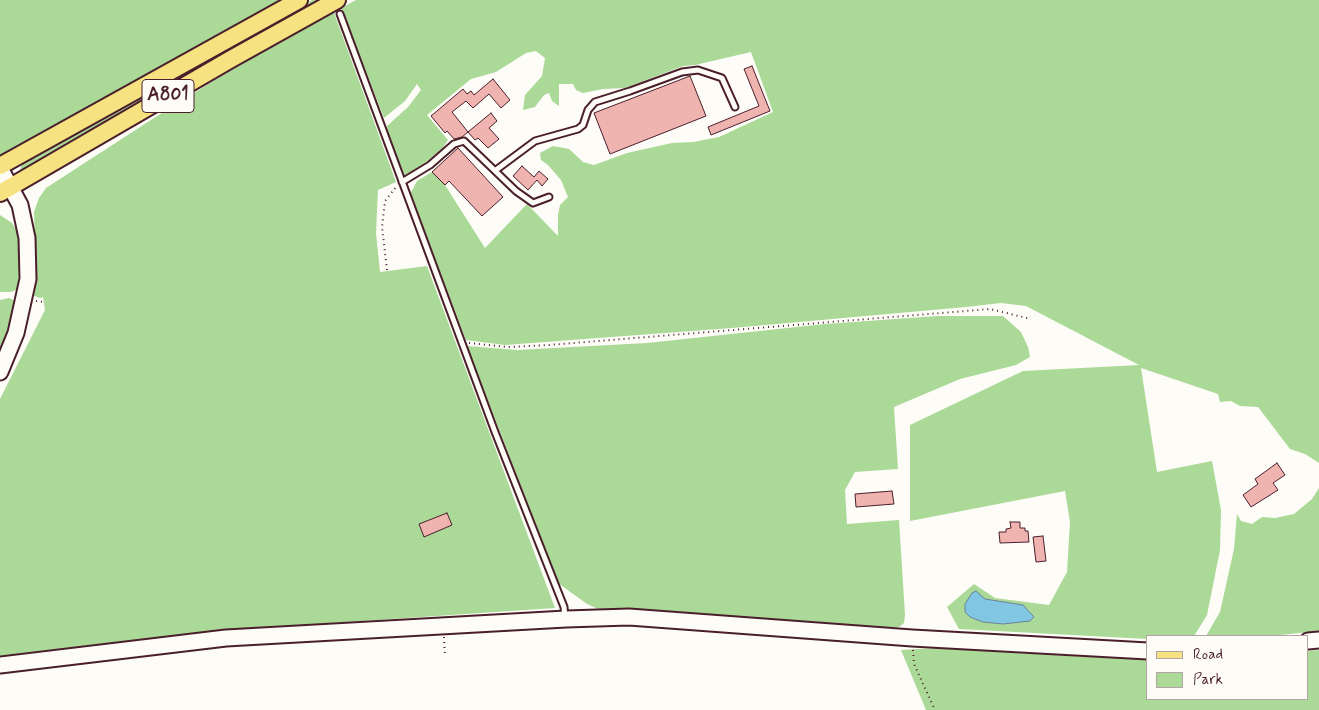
<!DOCTYPE html>
<style>
body{margin:0}
#map{position:relative;width:1319px;height:710px;overflow:hidden;background:#fdfcf7;font-family:Mynerve,sans-serif}
canvas{display:block}
.legend{position:absolute;left:1146px;top:635px;width:162px;height:65px;box-sizing:border-box;background:#fdfcf7;border:1px solid #b5a4a5;margin:0;padding:6px 9px;list-style:none;font-size:15px;color:#4a1f2b}
.legend li{display:flex;align-items:center;gap:10px;height:25px}
.legend b{width:25px;border:1px solid #b5a4a5}
</style>
<div id="map">
<canvas width="1319" height="710"></canvas>
<ul class="legend">
<li><b style="height:6px;background:#f6e281"></b>Road</li>
<li><b style="height:14px;background:#abd998"></b>Park</li>
</ul>
</div>
<script>
const g = document.querySelector('canvas').getContext('2d');
g.lineJoin = 'round';
function fillPath(path, color) { g.fillStyle = color; g.fill(path, 'evenodd'); }
const poly = rows => new Path2D(rows.map(r => 'M' + r).join(''));
function trace(path, color, width, dash) { g.strokeStyle = color; g.lineWidth = width; g.lineCap = dash ? 'butt' : 'round'; g.setLineDash(dash || []); g.stroke(path); }
function label(font, color, halo, rows, align = 'center') {
  g.font = font + ' Mynerve,sans-serif'; g.lineWidth = 4.5; g.setLineDash([]); g.textBaseline = 'middle'; g.strokeStyle = halo; g.fillStyle = color; for (const [text, x, y, turn = 0] of rows) {
    g.save(); g.translate(x, y); g.rotate((+turn || 0) * Math.PI / 180); g.textAlign = isNaN(turn) ? turn : align; if (halo) g.strokeText(text, 0, 0); g.fillText(text, 0, 0); g.restore();
  }
}
fillPath(poly([
 [0,0,281,0,0,158],
 [312,0,323,0,19,174,22,163],
 [356,0,1319,0,1319,463,1305,454,1290,449,1258,407,1240,406,1231,401,1220,402,1218,394,1141,368,1157,472,1212,461,1221,510,1220,550,1207,615,1194,636,1148,636,1148,639,959,629,947,607,974,584,995,598,1049,605,1067,572,1070,522,1065,491,910,521,910,425,1023,371,1139,365,1026,306,1001,303,966,307,732,328,505,345,466,340,410,194,417,181,432,172,445,185,485,248,527,204,558,236,558,215,560,205,568,197,561,180,548,165,541,160,540,153,553,146,569,149,583,162,594,165,627,153,672,143,693,142,719,137,773,112,751,52,695,65,683,66,625,88,603,89,583,93,576,90,573,84,559,84,559,106,552,101,549,93,544,95,535,107,523,110,525,95,542,76,545,58,536,51,526,53,496,72,471,79,427,115,448,140,442,149,420,167,405,176,388,136,387,126,408,107,421,90,417,84,405,101,384,118,341,8],
 [333,10,396,182,378,190,376,233,380,272,427,266,555,608,273,627,109,643,0,656,0,399,45,310,43,297,40,298,32,295,36,273,34,212,39,198,46,188,154,118,210,83],
 [0,215,12,223,18,233,20,263,17,290,10,292,0,292],
 [9,298,16,301,11,327,0,354,0,300],
 [937,316,1003,316,1021,332,1028,347,1030,357,1016,365,960,379,894,407,898,469,855,472,845,490,847,524,899,520,905,615,904,623,899,627,875,628,692,616,598,609,587,604,558,583,467,346,517,350,647,343,825,324],
 [1319,488,1319,631,1270,636,1206,636,1220,612,1234,549,1237,514,1241,521,1252,524,1262,517,1275,518,1294,514,1312,499],
 [934,648,1088,657,1148,658,1148,699,1308,699,1308,651,1319,650,1319,710,926,710,901,650]
]), '#abd998');
const water = poly([
 [976,591,985,599,1023,605,1034,617,1030,621,1003,624,983,622,970,617,965,612,965,604,972,593,976,591]
]);
fillPath(water, '#81c6e2');
trace(water, '#6b8399', 1);
const building = poly([
 [752,66,770,111,711,135,708,127,759,106,744,69,752,66],
 [690,76,706,116,610,154,594,113,690,76],
 [493,79,510,100,501,108,489,94,473,108,466,101,452,112,468,132,462,137,454,139,447,131,445,133,431,116,463,89,467,94,471,91,474,95,493,79],
 [491,113,497,121,489,128,499,139,488,148,478,138,475,140,468,132,491,113],
 [458,148,503,197,482,216,449,181,445,185,432,172,458,148],
 [522,166,534,177,539,171,548,179,542,186,537,180,528,190,513,176,522,166],
 [1277,463,1285,475,1273,483,1278,490,1251,507,1243,495,1258,484,1255,479,1277,463],
 [892,491,894,504,856,507,855,494,892,491],
 [447,513,452,525,424,537,419,524,447,513],
 [1010,522,1020,522,1020,528,1025,528,1025,531,1028,531,1029,542,1000,543,999,532,1006,532,1006,529,1011,528,1010,522],
 [1043,536,1046,561,1036,562,1033,537,1043,536]
]);
fillPath(building, '#efb3b0');
trace(building, '#4a1f2b', 1);
const service = poly([
 [340,14,495,432,564,607,565,618],
 [496,170,535,141,578,129,583,125,588,110,595,102,630,91,682,72,698,70,722,78,735,107],
 [402,182,430,165,454,144,464,141,516,191,533,203,549,197]
]);
const secondary = poly([
 [0,168,20,205,27,238,28,279,16,333,0,372],
 [1308,641,1319,640],
 [0,665,226,638,566,619,629,617,912,638,1148,651]
]);
const primary = poly([
 [0,166,299,0],
 [0,193,231,59,337,0]
]);
trace(service, '#4a1f2b', 9);
trace(secondary, '#4a1f2b', 19);
trace(primary, '#4a1f2b', 20);
trace(poly([
 [387,270,382,227,385,201,396,187],
 [36,301,44,302],
 [469,343,508,347,549,345,990,309,1031,319],
 [444,637,445,657],
 [913,650,914,664,935,710]
]), '#4a1f2b', 2, [1, 4]);
trace(service, '#fdfcf7', 5);
trace(secondary, '#fdfcf7', 15);
trace(primary, '#f6e281', 16);
for (const [x, y, w] of [
 [168,96,52]
]) { const box = new Path2D(); box.roundRect(x - w / 2, y - 16.5, w, 33, 4); g.fillStyle = '#fdfcf7'; g.fill(box); trace(box, '#4a1f2b', 1); }
label('bold 19px', '#4a1f2b', null, [
 ["A801",168,96]
]);
</script>
